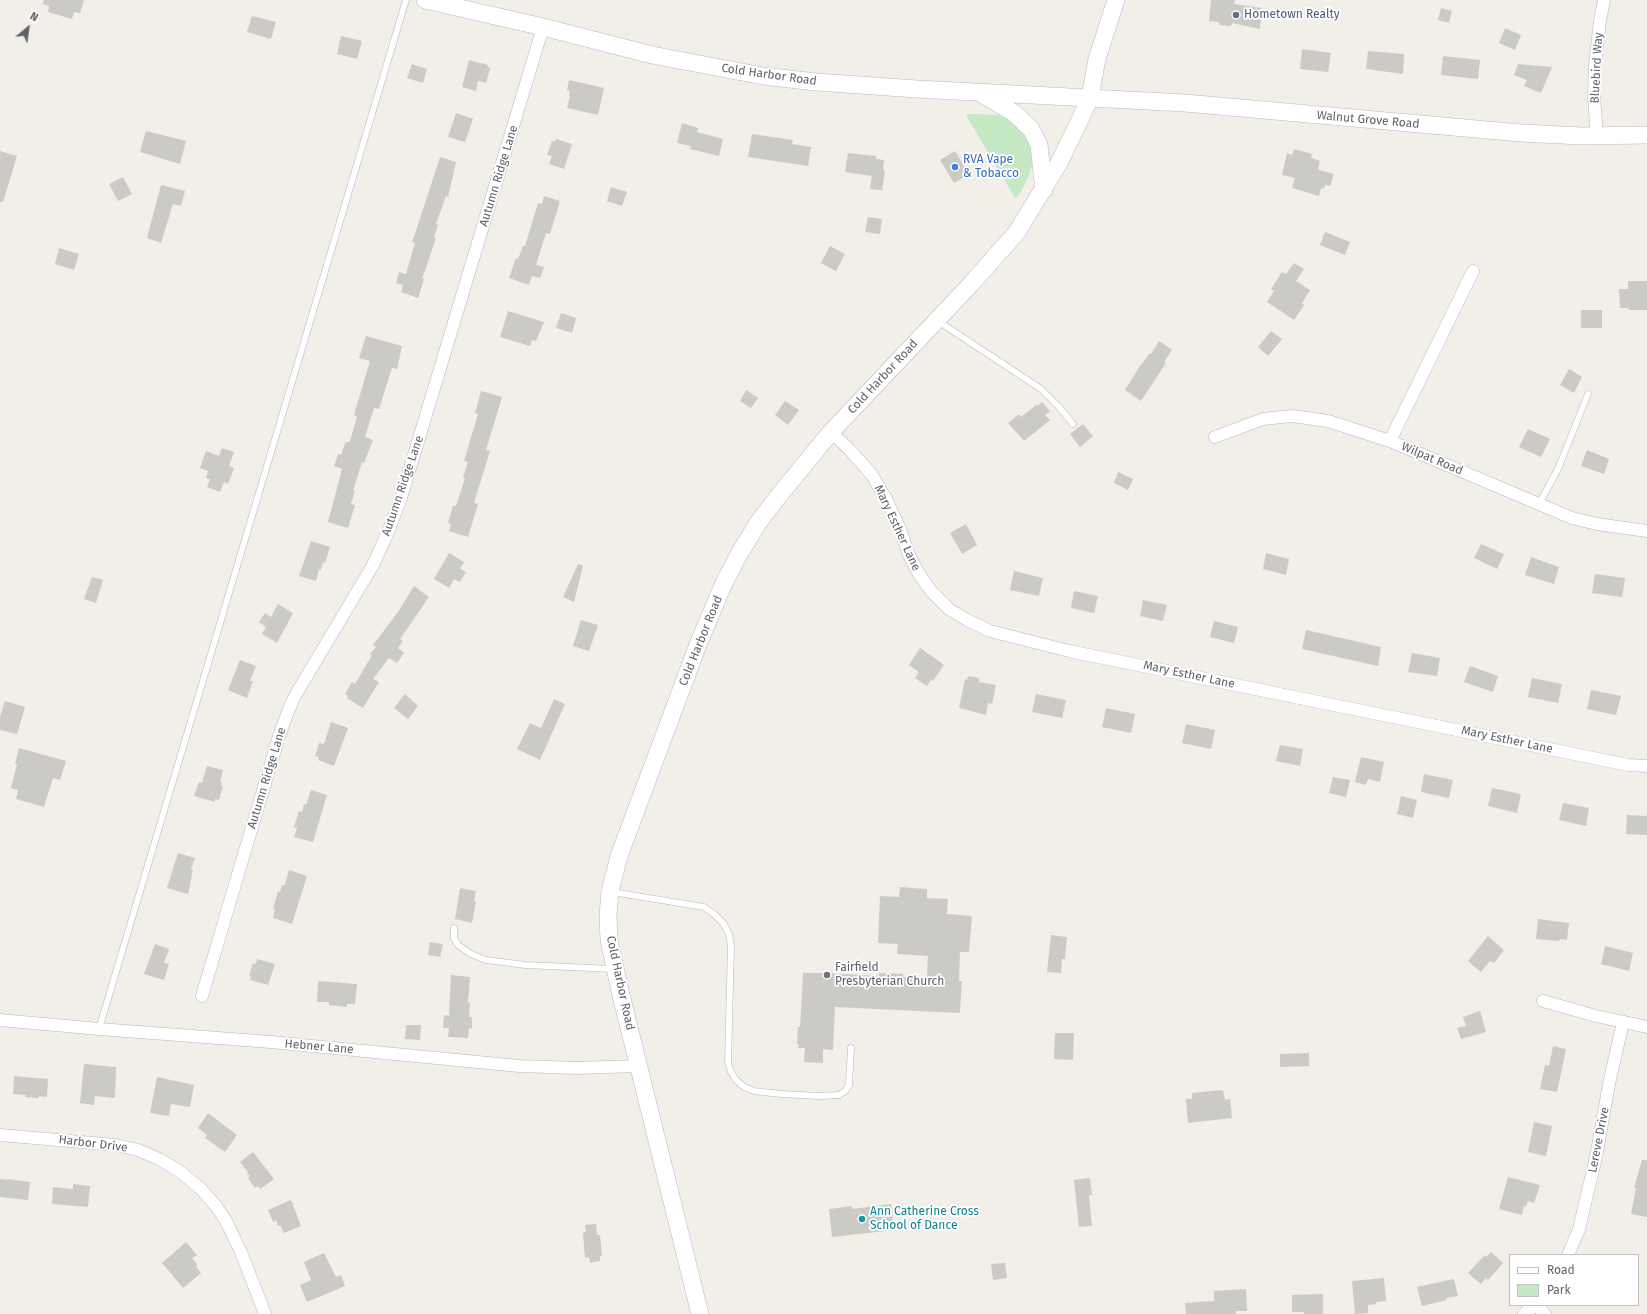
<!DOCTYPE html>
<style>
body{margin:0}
#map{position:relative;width:1647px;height:1314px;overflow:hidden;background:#f1efe8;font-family:"Fira Sans",sans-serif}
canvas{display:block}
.legend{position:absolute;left:1509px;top:1254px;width:130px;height:52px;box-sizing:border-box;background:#fff;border:1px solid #bfc1c3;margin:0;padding:5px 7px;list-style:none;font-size:12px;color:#5f6368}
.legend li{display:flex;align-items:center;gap:8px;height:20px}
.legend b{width:20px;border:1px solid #bfc1c3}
.north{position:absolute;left:8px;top:8px;width:40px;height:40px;-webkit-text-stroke:3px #fff;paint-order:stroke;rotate:29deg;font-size:11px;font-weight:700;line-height:16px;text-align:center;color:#5f6368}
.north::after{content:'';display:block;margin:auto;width:14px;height:18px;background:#5f6368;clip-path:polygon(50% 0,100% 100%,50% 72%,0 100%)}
</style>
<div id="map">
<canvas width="1647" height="1314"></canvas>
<ul class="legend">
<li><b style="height:5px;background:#fff"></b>Road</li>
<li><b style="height:11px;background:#c5e8c5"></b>Park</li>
</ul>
<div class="north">N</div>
</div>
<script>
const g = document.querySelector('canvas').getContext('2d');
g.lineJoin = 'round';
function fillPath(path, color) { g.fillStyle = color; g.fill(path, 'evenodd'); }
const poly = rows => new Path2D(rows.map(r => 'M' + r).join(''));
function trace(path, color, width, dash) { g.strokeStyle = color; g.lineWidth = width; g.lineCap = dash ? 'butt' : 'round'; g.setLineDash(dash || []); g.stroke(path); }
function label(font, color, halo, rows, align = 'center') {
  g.font = font + ' "Fira Sans",sans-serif'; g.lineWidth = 3.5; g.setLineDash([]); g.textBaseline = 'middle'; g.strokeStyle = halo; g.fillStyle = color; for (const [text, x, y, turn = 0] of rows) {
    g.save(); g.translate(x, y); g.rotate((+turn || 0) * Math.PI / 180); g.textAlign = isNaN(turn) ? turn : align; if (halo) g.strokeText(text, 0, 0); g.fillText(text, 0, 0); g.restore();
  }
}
fillPath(poly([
 [969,114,998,115,1015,123,1025,133,1031,147,1034,160,1030,172,1020,194,1015,198,966,115]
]), '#c5e8c5');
fillPath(poly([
 [44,0,84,0,80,13,74,12,72,19,48,12,49,6,43,4],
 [1211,0,1235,0,1234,4,1262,8,1260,29,1232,23,1231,26,1219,25,1219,22,1209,21],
 [1441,8,1452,11,1449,23,1438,20],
 [252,16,276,22,271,39,247,32],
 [1505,28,1521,35,1515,50,1499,43],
 [341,36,362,41,357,59,337,54],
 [1302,49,1331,53,1328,72,1300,69],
 [1368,51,1404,54,1403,74,1366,69],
 [1443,56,1480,60,1478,79,1441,75],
 [469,60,488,65,488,67,490,68,486,83,478,81,476,91,462,87],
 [412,64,427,69,423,83,407,78],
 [1518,64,1552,67,1541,93,1524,86,1527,80,1514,75],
 [569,80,604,88,598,115,567,108,570,96,569,95,570,91,567,90],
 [456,113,473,119,465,142,448,137],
 [682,123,698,128,697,132,723,139,719,156,690,149,691,146,677,143],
 [146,131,186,141,180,164,140,152],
 [752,134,793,140,792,144,811,147,808,166,748,157],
 [556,139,572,144,564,169,549,164,552,156,547,155,552,141,555,142],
 [1294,149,1312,154,1311,158,1320,161,1318,168,1319,170,1334,174,1330,186,1325,185,1324,189,1321,188,1319,196,1292,188,1295,178,1282,175,1287,153,1292,155],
 [0,151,17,156,3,202,0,202],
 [955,151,969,174,954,183,940,160],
 [848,153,876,156,876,159,884,160,883,170,885,171,882,190,870,189,872,176,845,172],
 [440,157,456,162,448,197,446,196,436,224,438,225,434,237,436,238,422,279,424,279,418,298,401,292,403,285,396,283,399,272,406,274,415,243,412,242,415,234],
 [123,177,132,194,118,201,109,184],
 [161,185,185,191,181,206,173,204,161,243,147,238],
 [611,187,627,192,622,206,607,201],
 [544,196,560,201,550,234,546,233,536,265,544,267,540,278,532,276,529,285,509,278,516,258,518,259,523,246,525,246,538,203,542,204],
 [868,217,882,219,880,234,865,232],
 [1325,232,1350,242,1345,255,1320,245],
 [830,246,845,254,836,271,821,263],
 [59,248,79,254,74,270,55,264],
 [1294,263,1304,269,1296,281,1310,290,1302,303,1304,305,1294,320,1267,302,1274,291,1271,289,1282,272,1286,274],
 [1628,281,1647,281,1647,310,1629,310,1628,308,1620,308,1619,289,1628,289],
 [1581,310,1602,310,1602,328,1581,328],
 [508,311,544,322,536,341,532,340,530,346,500,337],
 [561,313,576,318,572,333,556,328],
 [1271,331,1282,339,1268,356,1258,347],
 [366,336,402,346,397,369,392,368,379,409,374,408,365,437,373,440,364,463,362,462,353,491,355,491,351,504,355,505,348,528,328,522,342,469,334,466,338,454,341,455,345,443,350,441,357,417,354,415,370,361,359,358],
 [1159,341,1172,350,1164,362,1166,363,1141,401,1125,390,1142,363,1142,364,1150,353,1151,354],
 [1569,369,1582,377,1574,393,1560,385],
 [746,390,758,398,751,408,740,401],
 [481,391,502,397,486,450,490,451,474,503,478,504,468,537,449,531,451,524,448,523,453,506,456,506,465,478,463,478,468,462,464,461,478,414,475,413],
 [785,401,799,410,788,425,775,415],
 [1042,402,1050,411,1045,415,1050,420,1024,441,1008,423,1019,414,1021,417,1036,405,1037,406],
 [1083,424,1093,436,1080,447,1070,434],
 [1528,429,1550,439,1541,457,1519,447],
 [222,448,234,452,229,466,234,468,228,484,224,482,220,492,207,487,210,479,206,478,208,471,200,468,206,451,219,456],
 [1587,450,1609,459,1604,474,1581,466],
 [1118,472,1133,479,1128,490,1114,483],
 [966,524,977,545,962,554,950,533],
 [311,541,330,547,325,563,323,562,321,570,319,569,316,581,299,576],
 [1481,544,1504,554,1497,569,1474,558],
 [449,553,464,562,460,569,466,572,460,582,454,579,449,588,434,579],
 [1266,553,1289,559,1286,575,1263,569],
 [1531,557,1559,567,1554,584,1525,575],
 [578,564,583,566,574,602,563,597],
 [1014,571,1043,578,1039,596,1010,590],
 [1595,574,1625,578,1622,597,1592,593],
 [92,577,103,580,96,603,84,599],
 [414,586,429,597,400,639,403,641,398,648,404,653,397,663,389,658,373,679,379,682,363,708,347,698,348,696,345,694,352,682,355,684,372,655,370,654,376,647,373,645,398,612],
 [1074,591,1098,596,1094,613,1071,608],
 [1143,600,1167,605,1163,621,1140,616],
 [278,604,293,613,277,643,262,634,266,627,259,622,265,613,271,617],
 [581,620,598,625,589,651,573,646],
 [1214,621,1238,627,1234,643,1210,637],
 [1306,630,1381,647,1378,666,1302,649],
 [920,648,944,665,933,681,931,680,927,686,915,678,919,672,909,665],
 [1412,653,1440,658,1437,676,1408,672],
 [240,660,256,666,250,681,253,681,247,698,228,690],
 [1470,666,1498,676,1493,692,1464,682],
 [968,676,979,678,979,682,996,685,992,704,988,703,986,715,959,708,965,679,967,680],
 [1532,678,1562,684,1558,703,1528,697],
 [1591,690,1621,696,1616,715,1587,709],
 [405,694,418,706,408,719,394,708],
 [1036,694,1066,700,1062,718,1032,712],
 [554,699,565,704,540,760,517,749,530,723,541,728],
 [5,701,25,707,17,734,0,730,0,717],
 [1106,708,1135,714,1131,733,1102,727],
 [331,722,348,728,334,766,318,760,319,757,315,756,319,743,324,744],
 [1186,724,1215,730,1211,749,1182,743],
 [1280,745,1303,749,1300,766,1276,761],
 [19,748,66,761,60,780,53,778,44,807,16,799,18,790,11,788,17,764,15,764],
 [1361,757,1384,762,1380,782,1368,779,1366,785,1355,782],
 [207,766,223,770,220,782,222,782,221,786,223,786,219,800,215,799,215,802,194,796,199,782,202,783],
 [1424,774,1453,780,1449,798,1421,792],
 [1333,777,1350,780,1346,797,1329,793],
 [1492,788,1521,794,1517,813,1488,806],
 [311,790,327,795,313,842,294,837,297,828,294,827,299,811,302,812,304,804,306,805],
 [1401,796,1417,800,1413,818,1397,814],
 [1563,803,1589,808,1586,826,1559,820],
 [1627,815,1647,816,1647,835,1626,834],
 [178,853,195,858,191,869,193,870,188,894,167,888],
 [289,870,307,876,292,924,273,918,275,909,273,909,278,891,280,892,282,885,285,885],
 [900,887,927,889,927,898,948,899,947,914,972,916,969,952,960,952,959,981,962,981,960,1013,835,1007,833,1050,823,1049,823,1063,804,1062,805,1048,798,1048,799,1044,797,1044,798,1027,800,1027,803,973,825,973,879,976,879,973,903,974,903,977,927,978,928,956,897,954,898,944,878,943,880,896,899,897],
 [460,888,476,891,474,901,476,901,472,923,455,919],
 [1538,919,1569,923,1567,940,1560,939,1559,941,1536,939],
 [1051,935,1067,937,1065,959,1062,959,1061,973,1047,972],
 [1488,936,1504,950,1494,963,1490,961,1481,972,1468,961],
 [430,942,443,944,440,957,428,955],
 [155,944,169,949,164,963,169,964,164,980,144,974],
 [1605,946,1633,953,1629,971,1601,964],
 [257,959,275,964,268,985,250,980,251,976,249,975,253,963,256,964],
 [451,975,470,977,468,1003,470,1003,469,1017,472,1017,472,1029,469,1028,468,1038,448,1037,449,1028,443,1028,444,1015,449,1016],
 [318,981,357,984,355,1004,347,1004,347,1007,329,1005,329,1002,317,1002],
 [1480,1011,1486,1032,1461,1039,1457,1028,1466,1026,1463,1017],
 [406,1025,421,1025,420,1040,405,1039],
 [1055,1033,1074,1033,1073,1060,1054,1059],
 [1553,1046,1566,1049,1557,1092,1540,1089,1545,1065,1549,1066],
 [1309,1053,1309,1066,1280,1067,1280,1054],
 [84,1064,116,1067,115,1098,95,1096,94,1105,80,1103],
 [14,1076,48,1079,47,1097,39,1096,39,1098,25,1097,26,1095,13,1094],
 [157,1077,194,1085,190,1107,171,1104,169,1116,150,1113],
 [1223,1090,1225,1100,1230,1099,1232,1118,1188,1123,1186,1099,1192,1099,1192,1093],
 [208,1113,237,1135,225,1152,205,1138,207,1135,198,1128],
 [1534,1122,1552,1126,1546,1156,1528,1152],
 [253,1152,274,1179,260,1189,258,1186,255,1188,248,1178,250,1176,247,1173,248,1172,240,1162],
 [1642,1160,1647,1160,1647,1217,1631,1214,1636,1188,1634,1188],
 [1508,1177,1540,1185,1534,1203,1528,1201,1526,1207,1524,1206,1522,1215,1499,1209],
 [1090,1178,1092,1195,1089,1195,1092,1226,1079,1227,1074,1180],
 [0,1179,8,1180,8,1179,30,1182,28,1200,0,1197],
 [73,1184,90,1186,88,1207,52,1204,53,1187,73,1189],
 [291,1200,301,1226,284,1233,280,1225,278,1226,276,1220,273,1222,268,1210],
 [891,1204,894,1230,832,1237,829,1209,852,1206,852,1209],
 [596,1224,597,1235,600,1235,602,1256,600,1256,600,1261,590,1263,589,1257,585,1258,583,1233,586,1232,585,1225],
 [186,1242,197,1255,192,1258,197,1264,196,1266,201,1273,183,1288,162,1263],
 [1491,1252,1503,1263,1488,1280,1486,1278,1481,1284,1468,1273,1485,1255,1486,1257],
 [324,1253,336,1277,341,1275,345,1286,307,1302,300,1285,311,1280,304,1262],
 [1005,1263,1007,1278,993,1280,991,1264],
 [1384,1278,1386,1301,1376,1302,1376,1304,1368,1305,1368,1313,1355,1314,1352,1281],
 [1454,1279,1458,1296,1446,1298,1447,1300,1422,1306,1417,1287],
 [1246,1289,1247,1311,1236,1311,1236,1314,1186,1314,1185,1303,1214,1301,1214,1291],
 [1323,1294,1323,1314,1304,1314,1304,1312,1292,1312,1292,1295]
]), '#cccac5');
const service = poly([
 [938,321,1041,389,1058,406,1073,424],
 [1539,504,1558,469,1588,394],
 [612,892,704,907,714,914,723,923,729,934,731,946,728,1062,731,1072,736,1080,744,1087,754,1091,781,1094,820,1096,839,1095,845,1091,849,1085,851,1048],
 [454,928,454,938,458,945,471,954,486,960,525,965,613,969],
 [99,1029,406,0]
]);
const minor = poly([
 [1597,136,1594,97,1595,65,1600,21,1604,0],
 [831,432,850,450,872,475,886,499,900,529,909,555,919,574,931,591,949,609,967,620,990,631,1069,651,1628,765,1647,766],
 [1215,437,1263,419,1292,416,1328,421,1390,441,1572,518,1597,524,1647,531],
 [1390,441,1473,271],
 [202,996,279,736,289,709,296,694,373,565,388,532,401,498,543,27],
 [1543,1001,1596,1016,1647,1027],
 [0,1020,99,1029,271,1042,519,1066,577,1068,638,1066],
 [0,1135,116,1145,138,1150,159,1159,179,1171,200,1188,216,1206,226,1221,241,1252,265,1314],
 [1568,1255,1579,1229,1596,1157,1609,1084,1623,1022],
 [1536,1305,1545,1314],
 [1524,1314,1535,1305]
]);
const secondary = poly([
 [425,0,543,27,652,55,763,76,816,82,917,89,1185,103,1521,133,1582,136,1647,135],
 [980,93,1014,113,1031,129,1039,145,1044,190],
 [700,1314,620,991,609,940,608,915,610,891,619,856,699,642,724,583,738,556,758,523,777,498,831,432,971,284,1017,232,1059,163,1079,122,1090,97,1097,59,1116,0]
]);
trace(service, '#b5b8bc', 7);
trace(minor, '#b5b8bc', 13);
trace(secondary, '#b6babf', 18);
trace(service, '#fff', 6);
trace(minor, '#fff', 12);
trace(secondary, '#fff', 17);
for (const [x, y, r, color] of [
 [1236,15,4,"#5c6f8a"],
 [955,167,4,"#3f7fe0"],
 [827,975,4,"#6b7280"],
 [862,1219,4,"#0f9aa8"]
]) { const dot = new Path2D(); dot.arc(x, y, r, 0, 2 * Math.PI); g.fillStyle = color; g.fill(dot); trace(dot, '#fff', 1.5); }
label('12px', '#4e5e75', '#fff', [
 ["Hometown Realty",1244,15]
], 'left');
label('12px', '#5f6368', '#fff', [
 ["Bluebird Way",1597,68,-87],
 ["Cold Harbor Road",769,75,8],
 ["Walnut Grove Road",1368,120,5],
 ["Autumn Ridge Lane",499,176,-73],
 ["Cold Harbor Road",883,377,-47],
 ["Wilpat Road",1432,459,23],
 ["Autumn Ridge Lane",403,486,-71],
 ["Mary Esther Lane",897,528,65],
 ["Cold Harbor Road",701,641,-68],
 ["Mary Esther Lane",1189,675,12],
 ["Mary Esther Lane",1507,740,12],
 ["Autumn Ridge Lane",267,778,-73],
 ["Cold Harbor Road",620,983,78],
 ["Hebner Lane",319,1047,5],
 ["Lereve Drive",1599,1140,-79],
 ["Harbor Drive",93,1144,7]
]);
label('12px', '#366cbe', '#fff', [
 ["RVA Vape",963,160],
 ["& Tobacco",963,174]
], 'left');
label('12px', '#5b616d', '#fff', [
 ["Fairfield",835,968],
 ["Presbyterian Church",835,982]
], 'left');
label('12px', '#0d838f', '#fff', [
 ["Ann Catherine Cross",870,1212],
 ["School of Dance",870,1226]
], 'left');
</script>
